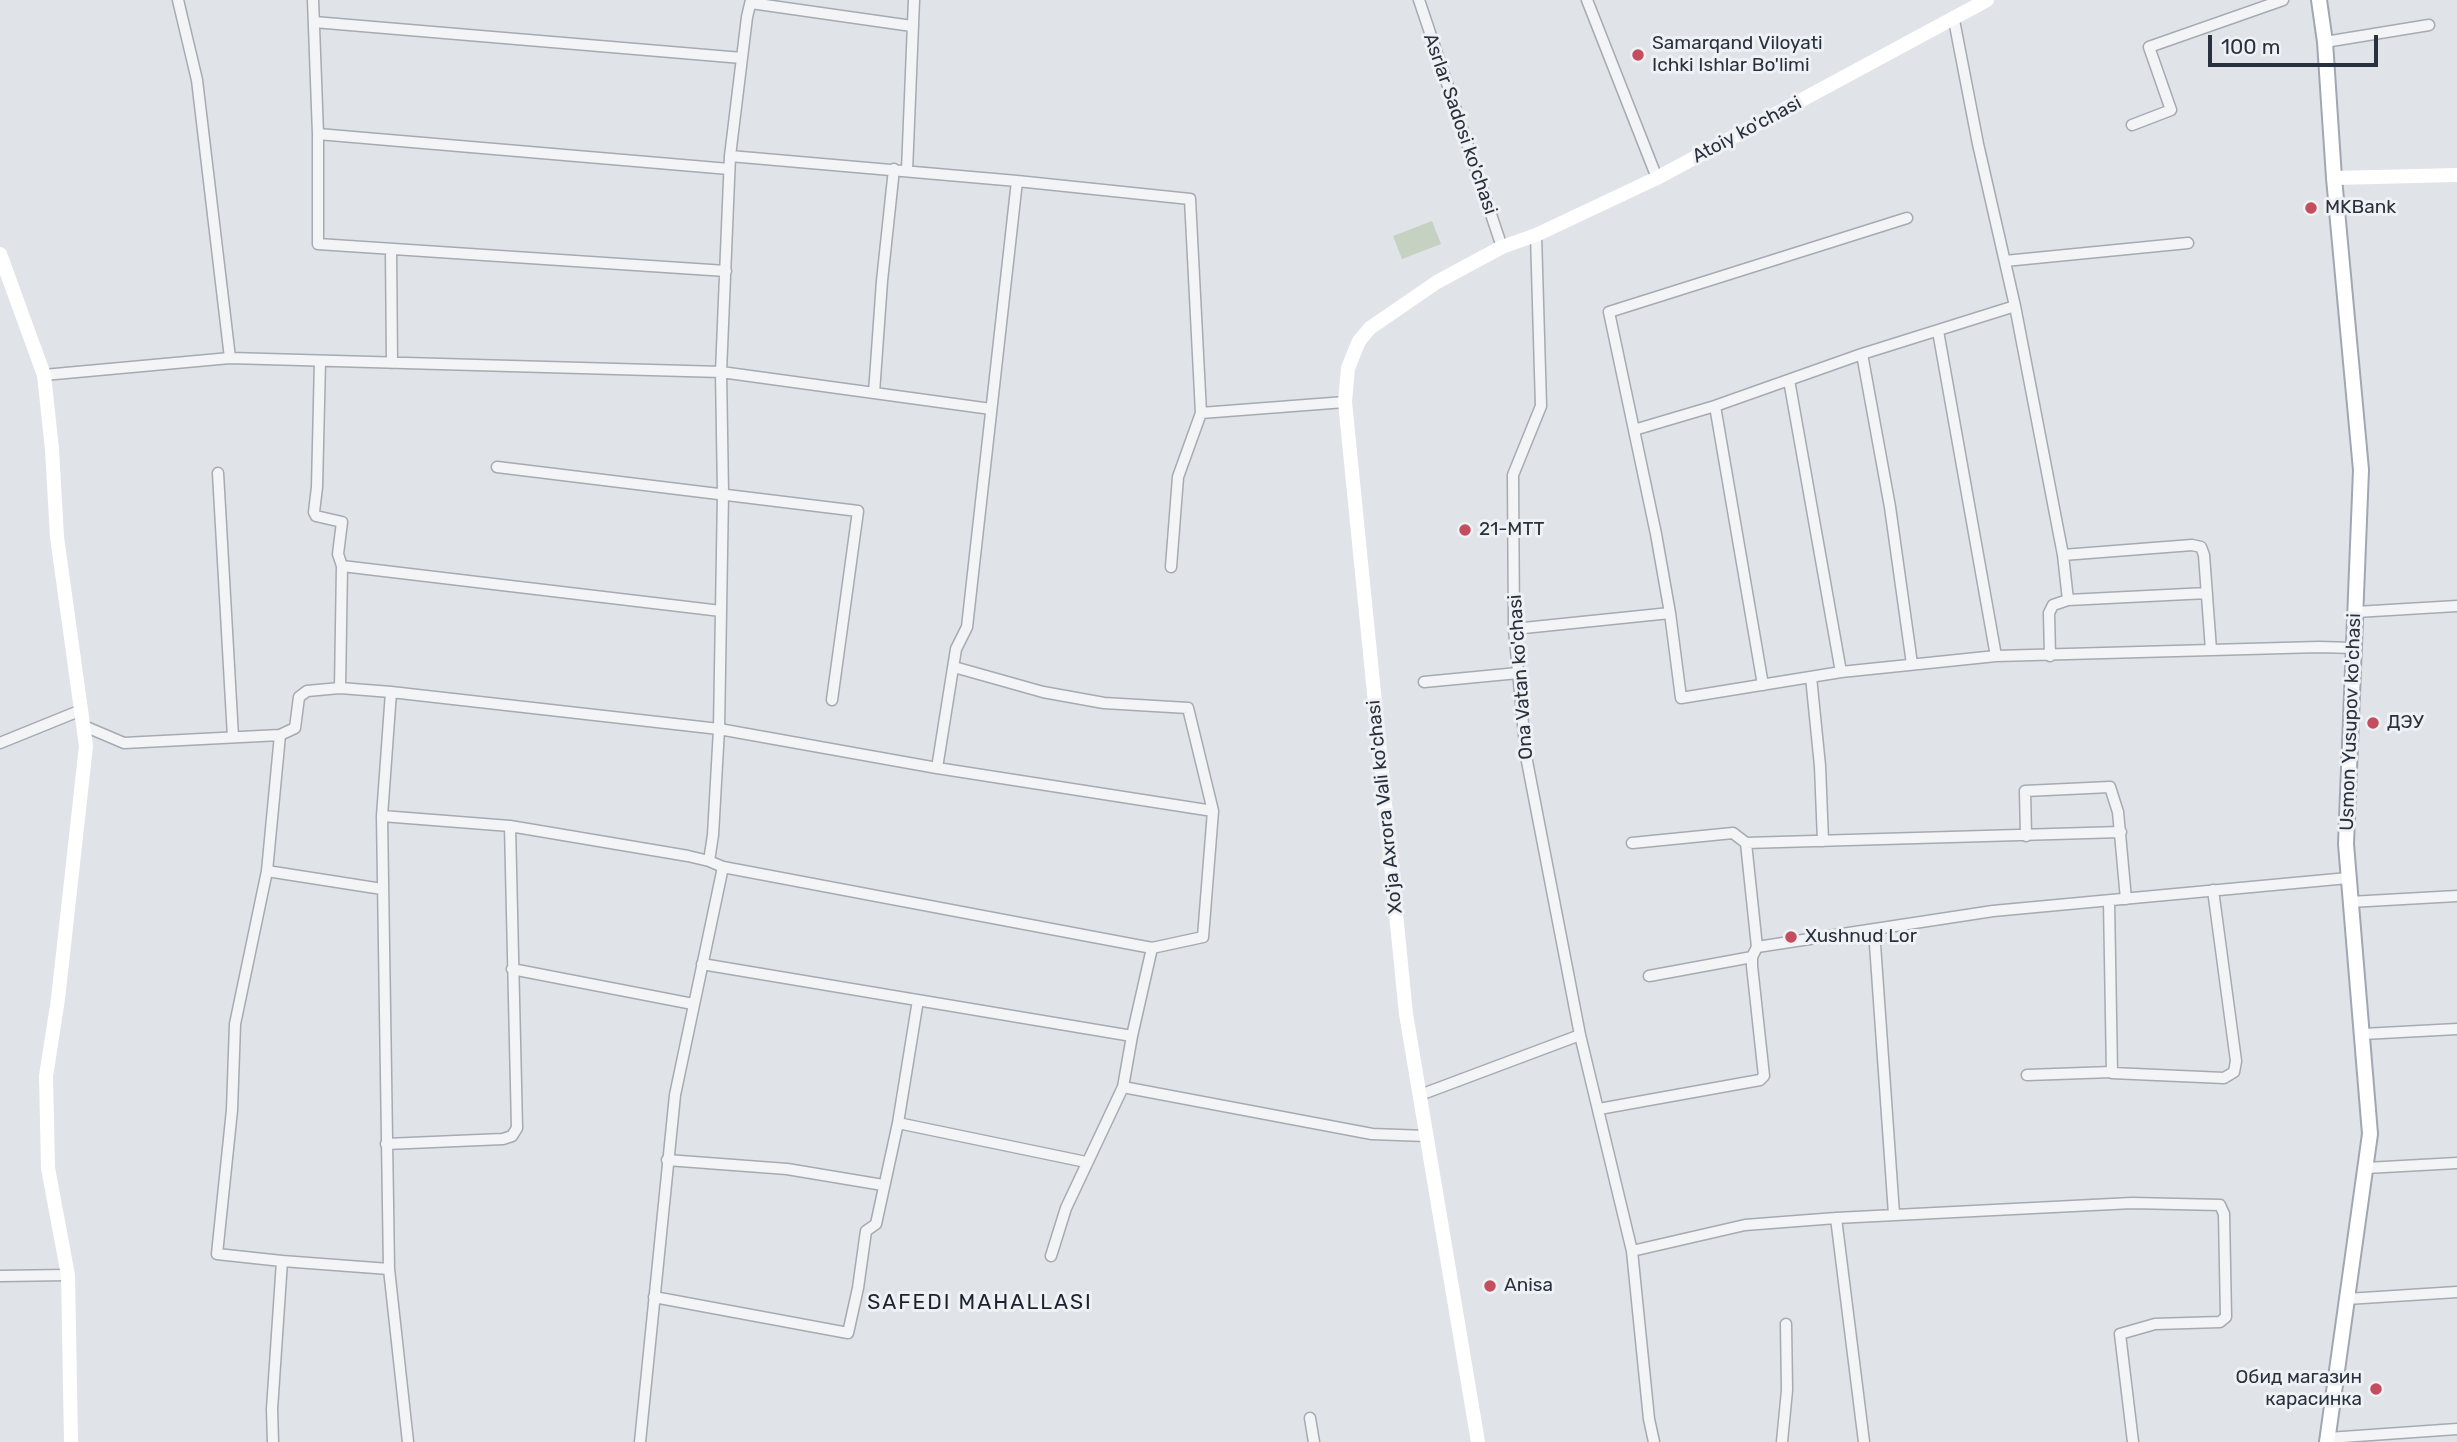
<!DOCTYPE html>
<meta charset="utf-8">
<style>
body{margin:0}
#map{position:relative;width:2457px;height:1442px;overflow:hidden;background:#e0e3e8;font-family:Rubik,sans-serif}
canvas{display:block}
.scale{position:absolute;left:2208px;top:35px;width:170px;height:32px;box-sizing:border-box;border:4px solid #2a313e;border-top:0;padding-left:9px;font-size:21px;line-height:24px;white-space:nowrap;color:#2a313e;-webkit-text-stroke:5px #eff2f5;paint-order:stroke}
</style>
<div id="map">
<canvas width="2457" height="1442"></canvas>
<div class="scale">100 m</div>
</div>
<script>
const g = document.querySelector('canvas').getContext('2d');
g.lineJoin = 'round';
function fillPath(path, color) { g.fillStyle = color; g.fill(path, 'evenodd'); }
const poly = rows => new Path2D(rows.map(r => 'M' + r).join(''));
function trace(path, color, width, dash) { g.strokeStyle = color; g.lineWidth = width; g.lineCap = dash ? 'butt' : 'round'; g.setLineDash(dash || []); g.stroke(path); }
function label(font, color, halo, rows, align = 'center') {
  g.font = font + ' Rubik,sans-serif'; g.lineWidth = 6; g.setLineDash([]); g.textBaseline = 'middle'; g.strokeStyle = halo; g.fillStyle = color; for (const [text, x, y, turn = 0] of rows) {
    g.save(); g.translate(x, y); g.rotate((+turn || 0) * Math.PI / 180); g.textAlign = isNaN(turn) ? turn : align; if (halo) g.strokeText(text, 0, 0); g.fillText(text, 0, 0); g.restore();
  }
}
fillPath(poly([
 [1432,221,1441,244,1402,259,1393,236]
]), '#c5d1c1');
const street = poly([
 [178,0,197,80,230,358],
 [313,0,318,134],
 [1419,0,1502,247],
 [1587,0,1657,178],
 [751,3,912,26],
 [1954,20,1978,144,2015,306,2063,555,2068,600,2207,593],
 [314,22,742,58],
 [2325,42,2429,25],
 [2132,125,2171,110,2149,47,2283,0],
 [730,156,1017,181,1190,199,1201,413,1345,402],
 [907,171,914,0],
 [1907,218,1609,312,1656,534,1670,613,1681,698,1841,672,1996,656,2319,647,2354,648],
 [1536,235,1541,406,1513,475,1514,629,1526,756,1580,1035,1632,1251,1649,1419,1654,1442],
 [391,249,392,363],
 [2005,261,2188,243],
 [726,271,318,244,318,134,729,169],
 [1938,331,1996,656],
 [1862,354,1890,507,1912,664],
 [320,361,317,487,314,512,316,516,342,522,338,554,342,566],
 [44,375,230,358,721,372,991,409],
 [1789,380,1841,672],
 [874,393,882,281,894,169],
 [1715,406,1763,685],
 [1634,430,1715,406,1862,354,2015,306],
 [497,467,858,511,832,700],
 [218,473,233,737],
 [2063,555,2192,545,2201,547,2204,555,2211,650],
 [1171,567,1178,477,1201,413],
 [2356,612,2457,606],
 [1514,629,1670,613],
 [2050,656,2049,613,2053,605,2068,600],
 [954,667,1043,692,1104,703,1188,708,1213,811],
 [1811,677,1820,766,1823,841],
 [1424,682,1518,673],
 [340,688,342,566,721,611],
 [84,726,124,743,280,735,295,728,299,697,307,691,340,688,391,692,719,729,937,768,1213,811,1203,937,1152,948],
 [0,743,79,711],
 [937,768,956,649,967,627,1017,181],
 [382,816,391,692],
 [2026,836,2025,791,2110,787,2118,812,2126,899],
 [1632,843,1733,833,1746,843],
 [709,861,713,835,719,729,723,493,721,372,730,156,747,17,751,0],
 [723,867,1152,948,1132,1036],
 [267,871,382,889],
 [2109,901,2112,1073,2224,1078,2234,1072,2236,1061,2213,890],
 [2350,902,2457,896],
 [1874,930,1894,1214],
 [1757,947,1746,843,2121,832],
 [702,964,1132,1036,1123,1087,1372,1134,1426,1136],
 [512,969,693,1004],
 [1649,976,1752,957],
 [2363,1034,2457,1029],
 [2027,1075,2112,1072],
 [1420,1095,1580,1035],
 [1599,1109,1760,1080,1764,1076,1752,966,1752,957,1757,947,1993,911,2348,878],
 [898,1123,1086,1162],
 [386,1144,503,1139,512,1136,517,1128,510,826],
 [667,1160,787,1169,883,1185],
 [2366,1168,2457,1163],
 [1836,1218,1864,1442],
 [1632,1251,1745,1225,1836,1218,2132,1203,2220,1205,2224,1214,2226,1317,2220,1322,2155,1324,2120,1334,2133,1442],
 [1051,1256,1066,1208,1123,1087],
 [282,1261,389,1269,382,816,510,826,688,856,709,861,723,867,675,1095,640,1442],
 [389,1269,408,1442],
 [0,1276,68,1275],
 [654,1297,848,1333,858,1288,866,1231,876,1224,898,1123,918,1000],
 [2347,1299,2457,1292],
 [1310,1418,1314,1442],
 [2328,1438,2457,1429],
 [273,1442,272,1409,282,1261,217,1254,232,1110,235,1024,267,871,280,735],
 [1782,1442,1787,1390,1786,1324]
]);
const primary = poly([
 [2319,0,2325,42,2334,178,2361,470,2346,844,2370,1134,2327,1442]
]);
trace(street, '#a6aab2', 13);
trace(primary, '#a0a7b3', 18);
trace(street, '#f2f4f6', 10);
trace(poly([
 [2334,178,2457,175],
 [0,254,44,375,52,449,57,537,86,746,58,999,46,1076,48,1168,68,1275,71,1442],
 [1478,1442,1406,1014,1345,402,1348,368,1359,341,1370,328,1437,282,1502,247,1536,235,1657,178,1987,0]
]), '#fff', 14);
trace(primary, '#fff', 14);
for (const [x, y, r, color] of [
 [1638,55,7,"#c44d5f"],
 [2311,208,7,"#c44d5f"],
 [1465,530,7,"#c44d5f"],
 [2373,723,7,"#c44d5f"],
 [1791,937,7,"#c44d5f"],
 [1490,1286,7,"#c44d5f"],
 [2376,1389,7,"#c44d5f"]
]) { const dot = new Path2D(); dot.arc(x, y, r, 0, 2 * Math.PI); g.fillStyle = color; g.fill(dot); trace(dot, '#eff2f5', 2.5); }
label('19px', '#2a313e', '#eff2f5', [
 ["Samarqand Viloyati",1652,44],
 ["Ichki Ishlar Bo'limi",1652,66],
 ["MKBank",2325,208],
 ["21-MTT",1479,530],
 ["ДЭУ",2387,723],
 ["Xushnud Lor",1805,937],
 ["Anisa",1504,1286],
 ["Обид магазин",2362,1378,"right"],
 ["карасинка",2362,1400,"right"]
], 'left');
label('19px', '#2a313e', '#eff2f5', [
 ["Asrlar Sadosi ko'chasi",1460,124,71],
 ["Atoiy ko'chasi",1747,130,-28],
 ["Ona Vatan ko'chasi",1521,677,-94],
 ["Usmon Yusupov ko'chasi",2351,722,-88],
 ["Xo'ja Axrora Vali ko'chasi",1385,807,-96]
]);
g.letterSpacing = '2px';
label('21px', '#1c222f', '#eff2f5', [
 ["SAFEDI MAHALLASI",980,1303]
]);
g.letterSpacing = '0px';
</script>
